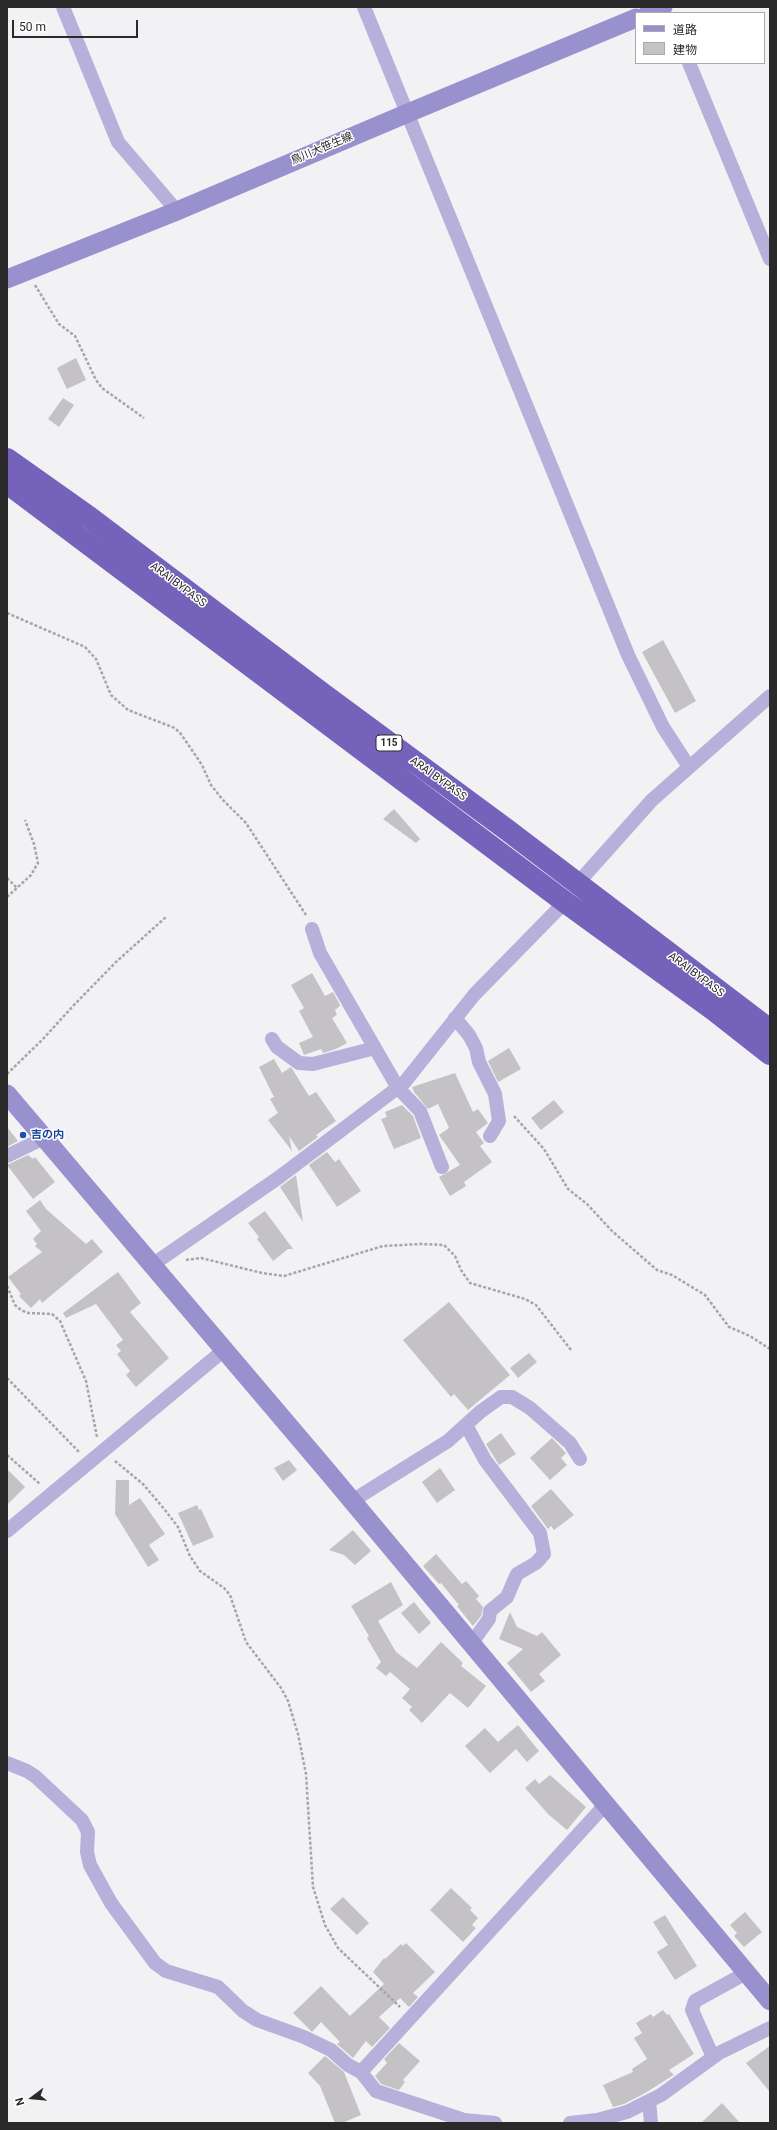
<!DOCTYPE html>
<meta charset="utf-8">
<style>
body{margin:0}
#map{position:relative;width:777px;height:2130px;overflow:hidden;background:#f2f1f4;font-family:Roboto,"Noto Sans JP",sans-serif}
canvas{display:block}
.frame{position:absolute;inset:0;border:8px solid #2a2a2b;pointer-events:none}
.legend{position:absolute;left:635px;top:12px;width:130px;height:52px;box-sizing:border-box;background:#fff;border:1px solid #aaa;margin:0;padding:5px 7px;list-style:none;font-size:12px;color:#2a2a2b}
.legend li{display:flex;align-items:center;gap:8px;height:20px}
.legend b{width:20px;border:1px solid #aaa}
.north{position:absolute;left:12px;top:2078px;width:40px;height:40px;-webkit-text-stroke:3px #fff;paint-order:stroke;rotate:254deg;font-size:11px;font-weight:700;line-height:16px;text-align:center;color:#2a2a2b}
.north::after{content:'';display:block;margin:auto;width:14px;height:18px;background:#2a2a2b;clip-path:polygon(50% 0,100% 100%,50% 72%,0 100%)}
.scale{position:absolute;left:12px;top:20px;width:126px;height:18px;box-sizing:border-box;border:2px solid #2a2a2b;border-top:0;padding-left:5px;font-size:12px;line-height:14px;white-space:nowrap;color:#2a2a2b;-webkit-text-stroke:3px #fff;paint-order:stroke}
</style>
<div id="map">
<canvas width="777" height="2130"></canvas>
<div class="frame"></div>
<ul class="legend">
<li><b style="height:5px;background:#9990ce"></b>道路</li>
<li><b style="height:11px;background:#c4c2c5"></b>建物</li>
</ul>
<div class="north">N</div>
<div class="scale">50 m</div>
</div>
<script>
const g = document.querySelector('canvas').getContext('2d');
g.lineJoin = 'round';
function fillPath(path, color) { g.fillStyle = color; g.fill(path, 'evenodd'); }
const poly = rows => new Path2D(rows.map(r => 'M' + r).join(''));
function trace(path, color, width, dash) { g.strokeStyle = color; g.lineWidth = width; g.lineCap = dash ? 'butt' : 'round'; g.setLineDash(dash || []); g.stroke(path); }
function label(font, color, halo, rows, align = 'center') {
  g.font = font + ' Roboto,"Noto Sans JP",sans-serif'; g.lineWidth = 3; g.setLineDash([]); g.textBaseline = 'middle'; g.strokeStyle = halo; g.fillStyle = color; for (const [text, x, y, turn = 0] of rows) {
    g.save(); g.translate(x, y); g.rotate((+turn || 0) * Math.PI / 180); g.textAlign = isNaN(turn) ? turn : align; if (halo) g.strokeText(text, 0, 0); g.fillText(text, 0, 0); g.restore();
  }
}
fillPath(poly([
 [76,358,86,380,67,389,57,368],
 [63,398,74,405,59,427,48,419],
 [663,640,696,701,675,713,642,652],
 [394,809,420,839,416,843,383,819],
 [312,973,325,996,333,992,339,1003,340,1006,335,1010,337,1015,332,1018,347,1043,336,1049,323,1053,321,1049,304,1055,299,1043,313,1037,299,1011,304,1008,291,985],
 [509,1048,521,1069,498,1082,488,1061],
 [274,1059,282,1073,291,1067,309,1096,316,1092,336,1121,316,1135,318,1137,299,1151,289,1136,292,1151,268,1120,278,1113,270,1099,274,1097,259,1067],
 [455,1073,473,1112,478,1109,488,1123,476,1132,484,1143,480,1146,492,1162,464,1182,466,1186,450,1196,439,1177,460,1165,439,1135,449,1128,438,1104,428,1109,414,1092,412,1087],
 [554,1100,564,1112,541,1130,531,1118],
 [402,1105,413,1116,421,1138,394,1149,381,1119,387,1117,385,1112],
 [7,1127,18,1141,7,1147],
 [327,1152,335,1162,339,1159,361,1191,337,1207,309,1165],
 [28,1155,33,1159,35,1157,55,1182,33,1199,7,1165],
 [296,1175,303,1222,280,1187],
 [40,1200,46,1209,86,1244,92,1239,103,1252,42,1303,40,1299,31,1308,19,1296,21,1294,8,1277,42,1252,35,1246,37,1244,33,1239,41,1231,26,1211],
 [265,1211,293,1249,288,1249,273,1261,257,1239,259,1237,248,1223],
 [118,1272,141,1303,130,1312,169,1358,136,1387,126,1375,130,1371,117,1354,121,1351,116,1345,123,1340,96,1304,66,1318,63,1313],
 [449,1302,510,1375,468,1410,454,1394,451,1397,403,1340],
 [529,1353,537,1362,518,1378,510,1368],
 [501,1433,516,1454,499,1465,486,1444],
 [552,1438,566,1453,561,1458,567,1465,550,1480,530,1458],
 [289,1460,297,1470,283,1481,274,1468],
 [440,1468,455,1490,437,1503,422,1482],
 [7,1469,25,1487,7,1505],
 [116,1480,129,1480,129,1505,140,1498,165,1534,149,1545,159,1560,148,1567,115,1514],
 [551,1489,574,1515,554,1530,551,1526,548,1529,531,1506],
 [197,1505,199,1510,201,1509,214,1537,193,1546,178,1513],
 [353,1530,371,1551,355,1565,344,1555,329,1550],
 [436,1554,462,1584,466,1581,479,1596,476,1599,483,1607,481,1616,473,1626,457,1606,459,1605,441,1583,439,1584,423,1566],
 [391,1582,403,1605,378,1621,396,1652,417,1668,441,1642,463,1663,461,1666,486,1686,468,1708,450,1693,422,1723,409,1710,412,1707,402,1698,410,1689,390,1672,386,1676,376,1668,381,1662,367,1638,369,1636,351,1606],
 [414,1602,431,1623,419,1634,401,1613],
 [510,1612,517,1627,537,1636,542,1632,561,1655,539,1674,545,1681,531,1692,507,1663,523,1649,499,1639],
 [518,1725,539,1751,527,1762,516,1749,490,1773,465,1746,485,1728,498,1742],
 [550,1775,586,1807,567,1830,549,1815,525,1788,535,1779,539,1784],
 [451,1888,472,1908,470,1910,478,1918,472,1925,476,1928,463,1942,430,1910],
 [343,1897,369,1923,357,1935,330,1909],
 [745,1912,762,1932,744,1947,734,1936,737,1933,730,1925],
 [665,1915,697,1966,675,1980,657,1952,668,1945,653,1922],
 [406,1943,435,1972,413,1993,418,1997,409,2007,400,1998,379,2017,390,2028,372,2047,366,2041,353,2058,337,2044,340,2042,321,2022,312,2032,293,2013,321,1986,350,2016,384,1984,373,1972,384,1958,385,1959,401,1944,403,1946],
 [663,2010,667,2015,669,2014,694,2054,669,2070,674,2075,672,2076,647,2092,624,2104,613,2107,603,2085,633,2072,632,2069,647,2059,634,2038,642,2033,636,2023,651,2014,653,2017],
 [399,2043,420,2061,403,2080,405,2082,399,2090,381,2084,375,2076,387,2063,384,2059],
 [770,2046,770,2092,746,2063],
 [325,2056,344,2072,361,2115,342,2123,335,2123,320,2086,308,2073],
 [722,2103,740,2123,701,2123]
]), '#c4c2c5');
trace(poly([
 [35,285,59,324,75,336,96,380,102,388,144,418],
 [7,613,85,647,96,659,111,695,128,710,175,728,181,734,202,765,211,785,223,800,246,823,306,915],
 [7,878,17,888],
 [7,897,31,875,38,863,34,844,25,820],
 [7,1074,43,1039,73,1006,116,962,166,917],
 [514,1116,544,1149,568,1189,587,1204,612,1231,657,1270,672,1275,705,1295,729,1327,750,1336,770,1349],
 [186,1260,201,1258,262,1273,284,1276,383,1246,421,1244,444,1245,455,1256,461,1270,470,1283,525,1299,536,1305,571,1350],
 [7,1286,15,1305,21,1310,28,1313,52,1314,60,1321,86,1381,97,1437],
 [7,1378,79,1452],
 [7,1455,40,1484],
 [115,1461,143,1484,165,1510,178,1527,190,1556,200,1571,224,1588,230,1595,246,1642,281,1688,288,1701,298,1734,306,1774,313,1887,325,1925,338,1948,400,2007]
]), '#a6a5a8', 2.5, [3, 2]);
trace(poly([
 [63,7,118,142,177,211],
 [364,7,628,655,663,727,689,767],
 [689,63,770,259],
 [577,884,652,800,770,696],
 [312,929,320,953,398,1088,420,1111,442,1167],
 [455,1018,469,1035,476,1048,479,1062,495,1094,499,1121,490,1136],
 [272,1039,277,1047,299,1063,313,1064,375,1048],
 [7,1156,44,1138],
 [152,1265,278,1178,404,1083,474,995,565,902],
 [466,1425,485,1460,540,1533,544,1554,536,1563,517,1574,507,1597,490,1611,489,1619,471,1644],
 [352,1501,448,1441,480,1412,501,1397,512,1397,530,1408,570,1443,580,1459],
 [7,1531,224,1350],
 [7,1763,27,1771,36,1777,82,1820,88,1832,87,1852,90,1865,111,1903,155,1963,166,1971,218,1987,243,2011,257,2020,304,2037,331,2050,348,2065,361,2072,376,2091,464,2120,495,2123],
 [713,2057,692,2010,695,2001,746,1973],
 [361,2072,605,1805],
 [649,2101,651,2123],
 [570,2123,597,2120,627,2112,661,2095,719,2053,770,2028]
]), '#b6b0db', 14);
trace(poly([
 [648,13,663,7],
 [7,279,177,211,408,113,636,18],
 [7,1094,328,1472,770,2001]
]), '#9990ce', 19);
trace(poly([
 [7,459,89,517,323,694,506,829,770,1030],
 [7,483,565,902,714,1010,770,1054]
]), '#7462bb', 22);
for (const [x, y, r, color] of [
 [23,1135,4,"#1a4fb4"]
]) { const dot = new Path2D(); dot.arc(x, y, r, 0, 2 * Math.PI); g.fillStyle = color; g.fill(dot); trace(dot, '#fff', 1.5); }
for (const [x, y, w] of [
 [389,743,26]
]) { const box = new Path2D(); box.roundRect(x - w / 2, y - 8, w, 16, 3); g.fillStyle = '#fff'; g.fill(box); trace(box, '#2a2a2b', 1); }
label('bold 10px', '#2a2a2b', null, [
 ["115",389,743]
]);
label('11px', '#2a2a2b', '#fff', [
 ["鳥川大笹生線",322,149,-23],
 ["ARAI BYPASS",178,585,37],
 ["ARAI BYPASS",438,779,36],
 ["ARAI BYPASS",696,975,37]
]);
label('bold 11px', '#164399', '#fff', [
 ["吉の内",31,1135]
], 'left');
</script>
